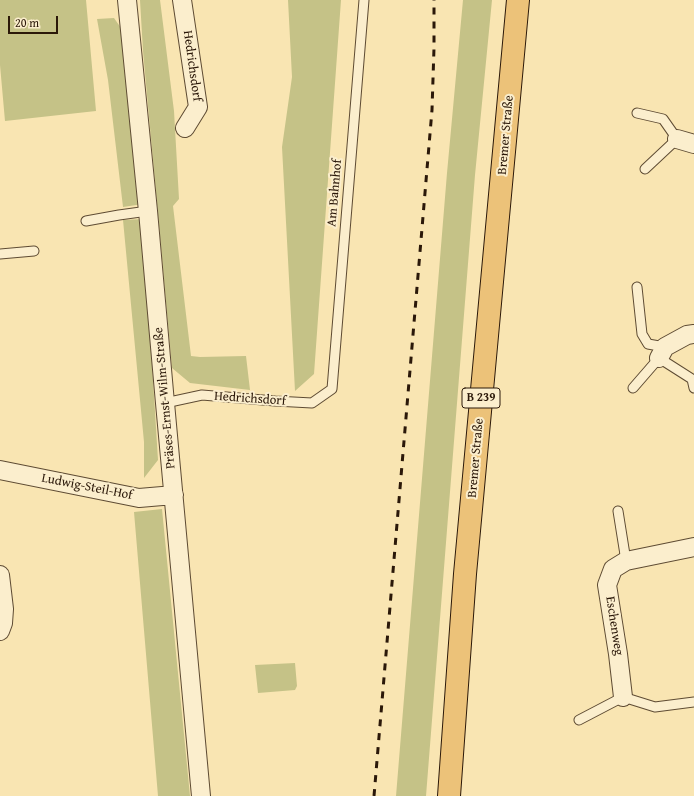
<!DOCTYPE html>
<meta charset="utf-8">
<style>
body{margin:0}
#map{position:relative;width:694px;height:796px;overflow:hidden;background:#f9e5b2;font-family:"Gentium Book Plus",serif}
canvas{display:block}
.scale{position:absolute;left:8px;top:16px;width:50px;height:18px;box-sizing:border-box;border:2px solid #2b1809;border-top:0;padding-left:5px;font-size:12px;line-height:14px;white-space:nowrap;color:#2b1809;-webkit-text-stroke:3px #fbeecd;paint-order:stroke}
</style>
<div id="map">
<canvas width="694" height="796"></canvas>
<div class="scale">20 m</div>
</div>
<script>
const g = document.querySelector('canvas').getContext('2d');
g.lineJoin = 'round';
function fillPath(path, color) { g.fillStyle = color; g.fill(path, 'evenodd'); }
const poly = rows => new Path2D(rows.map(r => 'M' + r).join(''));
function trace(path, color, width, dash) { g.strokeStyle = color; g.lineWidth = width; g.lineCap = dash ? 'butt' : 'round'; g.setLineDash(dash || []); g.stroke(path); }
function label(font, color, halo, rows, align = 'center') {
  g.font = font + ' "Gentium Book Plus",serif'; g.lineWidth = 4; g.setLineDash([]); g.textBaseline = 'middle'; g.strokeStyle = halo; g.fillStyle = color; for (const [text, x, y, turn = 0] of rows) {
    g.save(); g.translate(x, y); g.rotate((+turn || 0) * Math.PI / 180); g.textAlign = isNaN(turn) ? turn : align; if (halo) g.strokeText(text, 0, 0); g.fillText(text, 0, 0); g.restore();
  }
}
fillPath(poly([
 [0,0,86,0,96,111,5,121,0,65],
 [140,0,160,0,174,111,179,199,173,206,191,356,200,357,246,356,250,390,190,383,172,368,143,51],
 [288,0,341,0,314,374,295,391,282,147,292,77],
 [463,0,492,0,475,175,426,796,396,796,447,173],
 [114,18,121,28,143,204,123,207,108,80,97,19],
 [143,219,158,460,144,478,144,442,123,220],
 [162,509,190,796,158,796,134,512],
 [295,663,297,686,295,690,258,693,255,665]
]), '#c5c287');
const service = poly([
 [637,113,663,119,677,139,645,169],
 [86,221,119,215,148,211],
 [0,254,34,251],
 [637,287,642,334,648,344,665,347],
 [633,388,659,358,692,379,694,388],
 [165,403,202,395,275,401,312,403,332,389,364,0],
 [618,511,626,561],
 [579,720,623,697,655,707,694,702]
]);
const minor = poly([
 [127,0,148,211,165,403,201,796],
 [182,0,198,107,185,128],
 [677,139,694,144],
 [659,358,665,347,687,335,694,334],
 [0,470,139,498,174,495],
 [0,575,4,609,3,623,0,631],
 [623,697,618,654,607,585,613,569,626,561,694,547]
]);
const primary = poly([
 [449,796,465,574,518,0]
]);
trace(service, '#5e4b33', 11);
trace(minor, '#5e4b33', 20);
trace(primary, '#2b1809', 24);
trace(service, '#fbeecd', 9);
trace(minor, '#fbeecd', 18);
trace(primary, '#ecc279', 22);
trace(poly([
 [374,796,432,110,434,48,434,0]
]), '#2b1809', 3, [7, 7]);
for (const [x, y, w] of [
 [481,398,38]
]) { const box = new Path2D(); box.roundRect(x - w / 2, y - 10, w, 20, 3); g.fillStyle = '#fbeecd'; g.fill(box); trace(box, '#2b1809', 1); }
label('bold 12px', '#2b1809', null, [
 ["B 239",481,398]
]);
label('13px', '#2b1809', '#fbeecd', [
 ["Hedrichsdorf",192,66,82],
 ["Bremer Straße",506,135,-85],
 ["Am Bahnhof",335,193,-85],
 ["Präses-Ernst-Wilm-Straße",165,398,-95],
 ["Hedrichsdorf",250,399,4],
 ["Bremer Straße",476,458,-85],
 ["Ludwig-Steil-Hof",87,487,11],
 ["Eschenweg",614,626,81]
]);
</script>
